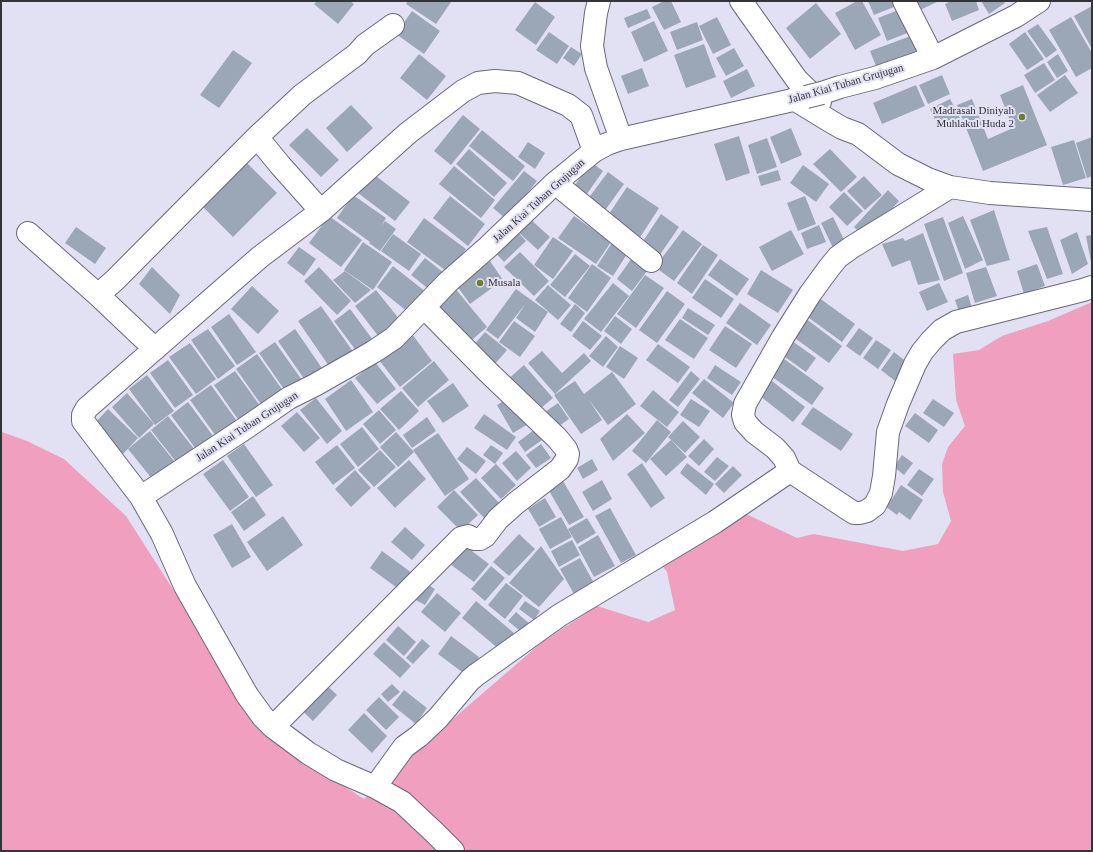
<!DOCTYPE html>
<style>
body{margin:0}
#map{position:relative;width:1093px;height:852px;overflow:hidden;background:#e2e1f4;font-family:"Times New Roman",serif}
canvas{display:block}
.frame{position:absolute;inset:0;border:2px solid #33333a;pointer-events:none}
</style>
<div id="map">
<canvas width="1093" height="852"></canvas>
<div class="frame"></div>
</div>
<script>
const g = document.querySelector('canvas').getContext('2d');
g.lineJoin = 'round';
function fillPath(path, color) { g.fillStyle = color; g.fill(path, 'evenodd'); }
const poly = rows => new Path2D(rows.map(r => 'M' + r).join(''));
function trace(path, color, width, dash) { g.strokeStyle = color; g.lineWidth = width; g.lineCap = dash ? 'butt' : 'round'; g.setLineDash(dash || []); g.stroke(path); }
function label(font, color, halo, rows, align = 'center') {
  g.font = font + ' "Times New Roman",serif'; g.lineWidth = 4; g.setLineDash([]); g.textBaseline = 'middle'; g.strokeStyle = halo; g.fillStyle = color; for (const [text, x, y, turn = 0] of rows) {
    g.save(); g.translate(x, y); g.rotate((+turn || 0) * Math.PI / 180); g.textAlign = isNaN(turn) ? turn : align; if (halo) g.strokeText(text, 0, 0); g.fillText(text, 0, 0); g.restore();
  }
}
fillPath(poly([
 [1092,302,1092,851,1,851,1,433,2,432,27,441,64,459,126,516,267,736,364,799,403,762,541,643,597,606,648,622,675,610,667,572,661,564,746,514,797,538,814,534,903,551,938,544,951,521,943,492,942,464,948,447,965,426,956,400,953,354,979,350,1002,336,1048,321]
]), '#f09fbe');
fillPath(poly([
 [317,1,350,1,354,4,338,24,314,4],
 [408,1,449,1,451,2,436,24,406,4],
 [664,1,671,1,681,22,664,30,652,7],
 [857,1,862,1,881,35,855,50,835,13],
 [868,1,897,1,899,5,874,15],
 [911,1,939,1,916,12],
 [951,1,976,1,979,10,952,21,945,4],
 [981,1,1003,1,1005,3,989,14],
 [535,2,555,17,536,45,515,30],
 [816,3,841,34,810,59,786,28],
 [1092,6,1092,49,1074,16],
 [647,9,651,18,628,28,624,18],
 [901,9,910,32,887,41,878,18],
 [412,11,440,31,424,54,396,34],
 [717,17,731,45,713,54,699,26],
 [1071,17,1092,53,1092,68,1076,77,1049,30],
 [654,21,668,51,644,62,631,32],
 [697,22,703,40,677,50,670,32],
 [1038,24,1057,50,1046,58,1027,31],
 [549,32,569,46,557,64,536,50],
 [1025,32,1044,59,1027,70,1009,44],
 [919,33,926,52,878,71,870,51],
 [704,44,716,77,686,88,674,55],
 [571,47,582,54,574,66,563,58],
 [734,48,744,66,726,76,716,58],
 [233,50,252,63,219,108,200,95],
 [419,54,446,76,427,100,400,78],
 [1058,54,1068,71,1057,78,1047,62],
 [1044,63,1055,80,1035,93,1024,75],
 [642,68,649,86,628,94,621,76],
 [747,69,755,86,731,98,723,81],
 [942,75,950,94,928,104,919,85],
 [1065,75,1078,93,1050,112,1037,95],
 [916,85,925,106,882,124,873,103],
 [1023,85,1047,145,983,171,957,105,972,99,988,139,1013,128,1000,95],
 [950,99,960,118,939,128,930,109],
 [351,105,373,128,347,152,326,128],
 [463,115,480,129,451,165,434,151],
 [307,128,339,160,321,177,289,145],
 [791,128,802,155,781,164,770,137],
 [482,130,525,166,513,181,469,146],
 [739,136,750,173,726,181,714,144],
 [1092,137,1092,176,1087,178,1076,143],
 [767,138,777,167,757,174,748,145],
 [1074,140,1086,178,1063,185,1051,147],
 [528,142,545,153,535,169,518,157],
 [469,149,507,183,494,197,456,164],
 [830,149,857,177,841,192,813,164],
 [243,159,277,193,233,237,199,203],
 [591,162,603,171,582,201,570,192],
 [803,165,829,184,816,202,790,183],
 [454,166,495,200,481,218,439,184],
 [778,170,781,180,761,186,758,176],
 [524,171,537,181,506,219,493,208],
 [608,172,624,184,601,216,584,204],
 [372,173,410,202,395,221,358,193],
 [864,176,882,195,865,210,847,191],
 [627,187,659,208,637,242,605,220],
 [888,190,899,201,865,238,854,227],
 [844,192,863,211,847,226,829,207],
 [353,195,386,218,381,226,385,221,396,229,380,251,369,243,370,242,337,218],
 [450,196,485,224,468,246,433,218],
 [805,196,816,224,798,231,787,203],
 [994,210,1010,260,987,266,970,220],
 [661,214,679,227,657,259,639,247],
 [329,216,362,240,341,267,309,243],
 [574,216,611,242,596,264,558,238],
 [963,216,983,260,965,269,948,223],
 [833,217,848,248,836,254,821,223],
 [943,217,963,273,944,281,924,224],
 [424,218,466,249,449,273,407,242],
 [529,218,550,237,538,250,517,231],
 [819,225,826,242,807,249,801,233],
 [76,227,106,248,95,264,65,243],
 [513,227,526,241,504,262,491,248],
 [1047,227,1063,274,1047,279,1028,231],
 [683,230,702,244,674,281,655,267],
 [791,230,804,254,772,271,759,247],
 [1077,232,1088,264,1072,274,1060,240],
 [923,233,940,280,918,285,910,260,892,267,882,244,903,238,905,241],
 [393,234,421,254,409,271,381,251],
 [1092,235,1092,262,1091,262,1086,236],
 [553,237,573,251,553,279,534,265],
 [613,241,629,251,613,276,597,266],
 [363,242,392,262,373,290,344,270],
 [703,245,718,255,692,294,677,283],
 [299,247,316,259,304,276,287,263],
 [520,252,549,281,534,296,504,267],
 [575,254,590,266,565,297,550,285],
 [634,255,650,267,632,291,617,279],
 [425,258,444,273,430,290,411,275],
 [720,259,749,279,737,296,708,275],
 [490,261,503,280,470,304,457,286],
 [592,264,611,278,587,312,568,298],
 [1037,264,1045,286,1024,294,1017,271],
 [393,266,426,292,409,313,377,287],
 [152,267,180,295,170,314,139,284],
 [319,267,351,301,337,315,304,281],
 [986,267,997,296,975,303,966,273],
 [761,270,793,290,778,313,747,294],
 [345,271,371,290,355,303,333,280],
 [645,275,664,288,636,328,617,314],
 [705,279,734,299,721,318,692,298],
 [613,283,629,296,601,332,584,319],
 [939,283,948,302,927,311,919,292],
 [548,285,571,305,558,320,535,300],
 [252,286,279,311,258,334,231,309],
 [454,287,487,327,467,344,434,304],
 [516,289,548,312,535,332,516,318,526,303,498,339,486,330],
 [376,290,400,320,379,337,355,306],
 [667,291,685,304,657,343,639,330],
 [968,295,972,308,959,312,955,300],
 [818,297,855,324,842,342,805,315],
 [740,303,771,325,757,345,726,323],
 [575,304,585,313,571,332,560,324],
 [321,306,354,353,331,369,298,321],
 [688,308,715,325,708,335,682,318],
 [350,309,373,340,357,352,334,321],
 [229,314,256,352,237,365,211,327],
 [615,316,632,329,621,344,604,331],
 [805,318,842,346,829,363,792,336],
 [680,319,708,338,694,359,665,340],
 [514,321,535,336,520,357,499,342],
 [583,321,602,336,590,350,572,336],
 [725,326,752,344,736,368,709,350],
 [859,328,873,338,860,356,846,346],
 [208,329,235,366,218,379,191,340],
 [295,329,324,371,307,383,278,341],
 [485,332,507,350,494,365,472,347],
 [412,334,432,361,400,387,379,360],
 [606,336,618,347,603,367,589,356],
 [788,338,816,358,806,372,778,352],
 [876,340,891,350,878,369,863,358],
 [275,342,304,383,288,395,259,353],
 [190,343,216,379,196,394,169,357],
 [658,344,690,367,678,383,646,360],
 [620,346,638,358,624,379,606,367],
 [542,351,562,373,584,353,591,361,555,394,528,363],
 [894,352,908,363,895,381,881,370],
 [257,354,286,395,265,410,236,369],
 [780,356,824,388,812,405,768,374],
 [168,360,193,395,175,408,150,373],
 [434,361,449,380,418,407,402,388],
 [375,362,396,389,377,404,355,378],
 [524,365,553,398,534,414,506,381],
 [715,365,741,382,732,395,707,378],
 [235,371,263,410,242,425,214,385],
 [691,371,700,379,678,407,669,400],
 [612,372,636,404,608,425,589,400,602,420,581,434,554,395,575,381,584,394],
 [147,375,174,411,155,425,129,389],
 [704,379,734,403,723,418,692,393],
 [351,380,373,412,346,431,325,399],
 [772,381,805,407,793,422,760,396],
 [453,383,469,406,443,423,427,401],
 [211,385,239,424,218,439,190,400],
 [653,390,679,412,667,427,640,406],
 [401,391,419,411,399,430,380,409],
 [127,393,154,424,139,438,112,407],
 [512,396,528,424,513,433,497,405],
 [316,398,342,431,327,444,300,410],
 [691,399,710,411,699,427,680,415],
 [933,399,954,413,944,427,923,413],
 [188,402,216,440,198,452,171,415],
 [558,403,569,419,559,426,553,417,544,424,539,416],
 [813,407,853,434,841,451,801,424],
 [108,409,138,438,122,455,92,426],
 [379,410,396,430,380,444,363,424],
 [297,412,320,438,304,452,281,426],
 [915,413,938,430,929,443,905,426],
 [484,414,516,437,507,450,474,428],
 [627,414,645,433,613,461,600,439],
 [168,416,195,450,177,463,151,430],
 [427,417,436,431,412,448,403,435],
 [657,420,671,432,646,463,632,451],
 [683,421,700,437,685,453,668,437],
 [362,427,379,449,358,467,340,444],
 [534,430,542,440,525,452,518,442],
 [150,431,175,462,153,480,128,449,140,439,141,440,140,439],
 [396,432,414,452,398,467,380,447],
 [438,433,469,479,445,496,413,450],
 [704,439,714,449,699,466,688,456],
 [671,440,687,457,666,476,650,459],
 [244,444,273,485,256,497,227,456],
 [541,444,551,458,536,468,526,455],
 [337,445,355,468,333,485,315,462],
 [491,445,503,453,495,464,483,455],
 [467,447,486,461,476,474,457,459],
 [380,450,396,467,374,487,358,470],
 [516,451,531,468,517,481,502,463],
 [902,455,913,463,904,475,894,467],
 [717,457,729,466,715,481,704,472],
 [592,459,598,470,583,479,577,468],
 [223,460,249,497,230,511,203,474],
 [409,460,426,479,395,508,377,488],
 [642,463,665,498,651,508,627,474],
 [687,463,714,484,706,495,680,473],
 [496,464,516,485,501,499,481,478],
 [733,466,742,475,724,493,715,484],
 [919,469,934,479,922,496,907,485],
 [355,470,371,488,351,507,335,489],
 [476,478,501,505,485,519,460,492],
 [602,480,612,499,593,511,582,492],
 [563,481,584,517,569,525,548,489],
 [901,485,923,500,910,520,899,512,897,515,882,504,887,496,892,499],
 [454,490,478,515,461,531,437,507],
 [253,496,266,515,244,531,231,512],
 [545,498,556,517,539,527,528,509],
 [610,508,636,555,621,563,595,516],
 [283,516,303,545,267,571,247,542],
 [561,517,572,537,550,549,539,529],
 [587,518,596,533,577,544,568,529],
 [232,524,251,557,232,568,213,535],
 [405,527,425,545,412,560,391,542],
 [519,534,535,549,509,576,493,562],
 [598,535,615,566,594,577,578,547],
 [572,540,580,555,559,567,551,551],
 [460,542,489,564,474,582,446,561],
 [541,546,564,579,539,607,509,583],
 [382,551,412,573,400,590,370,568],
 [580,558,594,583,574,594,560,569],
 [491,566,505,578,485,601,471,589],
 [422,581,435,589,425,605,412,598],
 [506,583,523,596,505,619,488,605],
 [437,593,461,613,445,632,421,612],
 [476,601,514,633,500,650,462,618],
 [525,601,540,611,534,620,519,609],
 [516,612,531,625,524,634,508,621],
 [398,626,416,642,404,656,386,640],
 [451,636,479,657,466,675,438,654],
 [422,639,430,646,413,664,406,658],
 [384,642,411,666,400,678,373,654],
 [321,680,337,695,313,721,297,706],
 [392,684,400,692,388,702,381,694],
 [404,690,427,708,416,724,392,705],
 [379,697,399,717,386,730,366,710],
 [364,713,387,736,372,753,348,730]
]), '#9ba7b7');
const minor = poly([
 [599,1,596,13,592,46,596,68,621,139],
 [741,1,797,80,820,102],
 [904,1,933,58],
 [822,93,840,87,875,78,933,58,1016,16,1039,1],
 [794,99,830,121,842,128,858,134,898,164,928,179,950,187,990,193,1092,200],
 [257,137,280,165,321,211],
 [594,151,581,115,568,105,518,83,495,81,478,83,463,91,408,133,321,211,260,257,87,408,83,415,83,421,141,497,162,534,185,586,247,695,263,717,273,727,308,753,336,770,375,787,404,747,419,736,438,718,470,680,476,675,560,615,715,522,790,471,854,513,860,513,867,511,875,505,881,493,884,476,888,432,898,404,915,364,922,352,931,341,942,330,956,322,1083,290,1092,287],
 [555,183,651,261],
 [28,233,98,295],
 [155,349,98,295,115,280,257,137,302,95,357,54,365,45,393,25],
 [790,471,784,458,775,448,754,432,745,422,743,415,745,404,783,337,810,294,829,268,838,257,852,247,950,187],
 [141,497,247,427,289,398,315,385,373,352,394,338,448,282,488,247,555,183,594,151,607,144,621,139,806,97],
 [273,727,461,538,468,536,474,539,480,539,485,536,498,519,516,503,560,469,567,459,568,454,566,449,557,438,488,372,424,307],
 [375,787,402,802,435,833,453,851]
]);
trace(minor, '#6a6979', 24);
trace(minor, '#fff', 22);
const minorBridge = poly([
 [806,97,822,93]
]);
trace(minorBridge, '#6a6979', 24, []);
trace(minorBridge, '#fff', 22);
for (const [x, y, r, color] of [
 [1022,117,4,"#6d7e2d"],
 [480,283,4,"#6d7e2d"]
]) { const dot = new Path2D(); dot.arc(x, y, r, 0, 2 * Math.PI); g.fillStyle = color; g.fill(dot); trace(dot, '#e2e1f4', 1.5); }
label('11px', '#33333a', '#e2e1f4', [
 ["Jalan Kiai Tuban Grujugan",846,84,-16],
 ["Jalan Kiai Tuban Grujugan",539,201,-42],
 ["Jalan Kiai Tuban Grujugan",247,427,-33]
]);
label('11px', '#33333a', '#e2e1f4', [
 ["Madrasah Diniyah",1014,111],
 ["Muhlakul Huda 2",1014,124],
 ["Musala",488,283,"left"]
], 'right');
</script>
